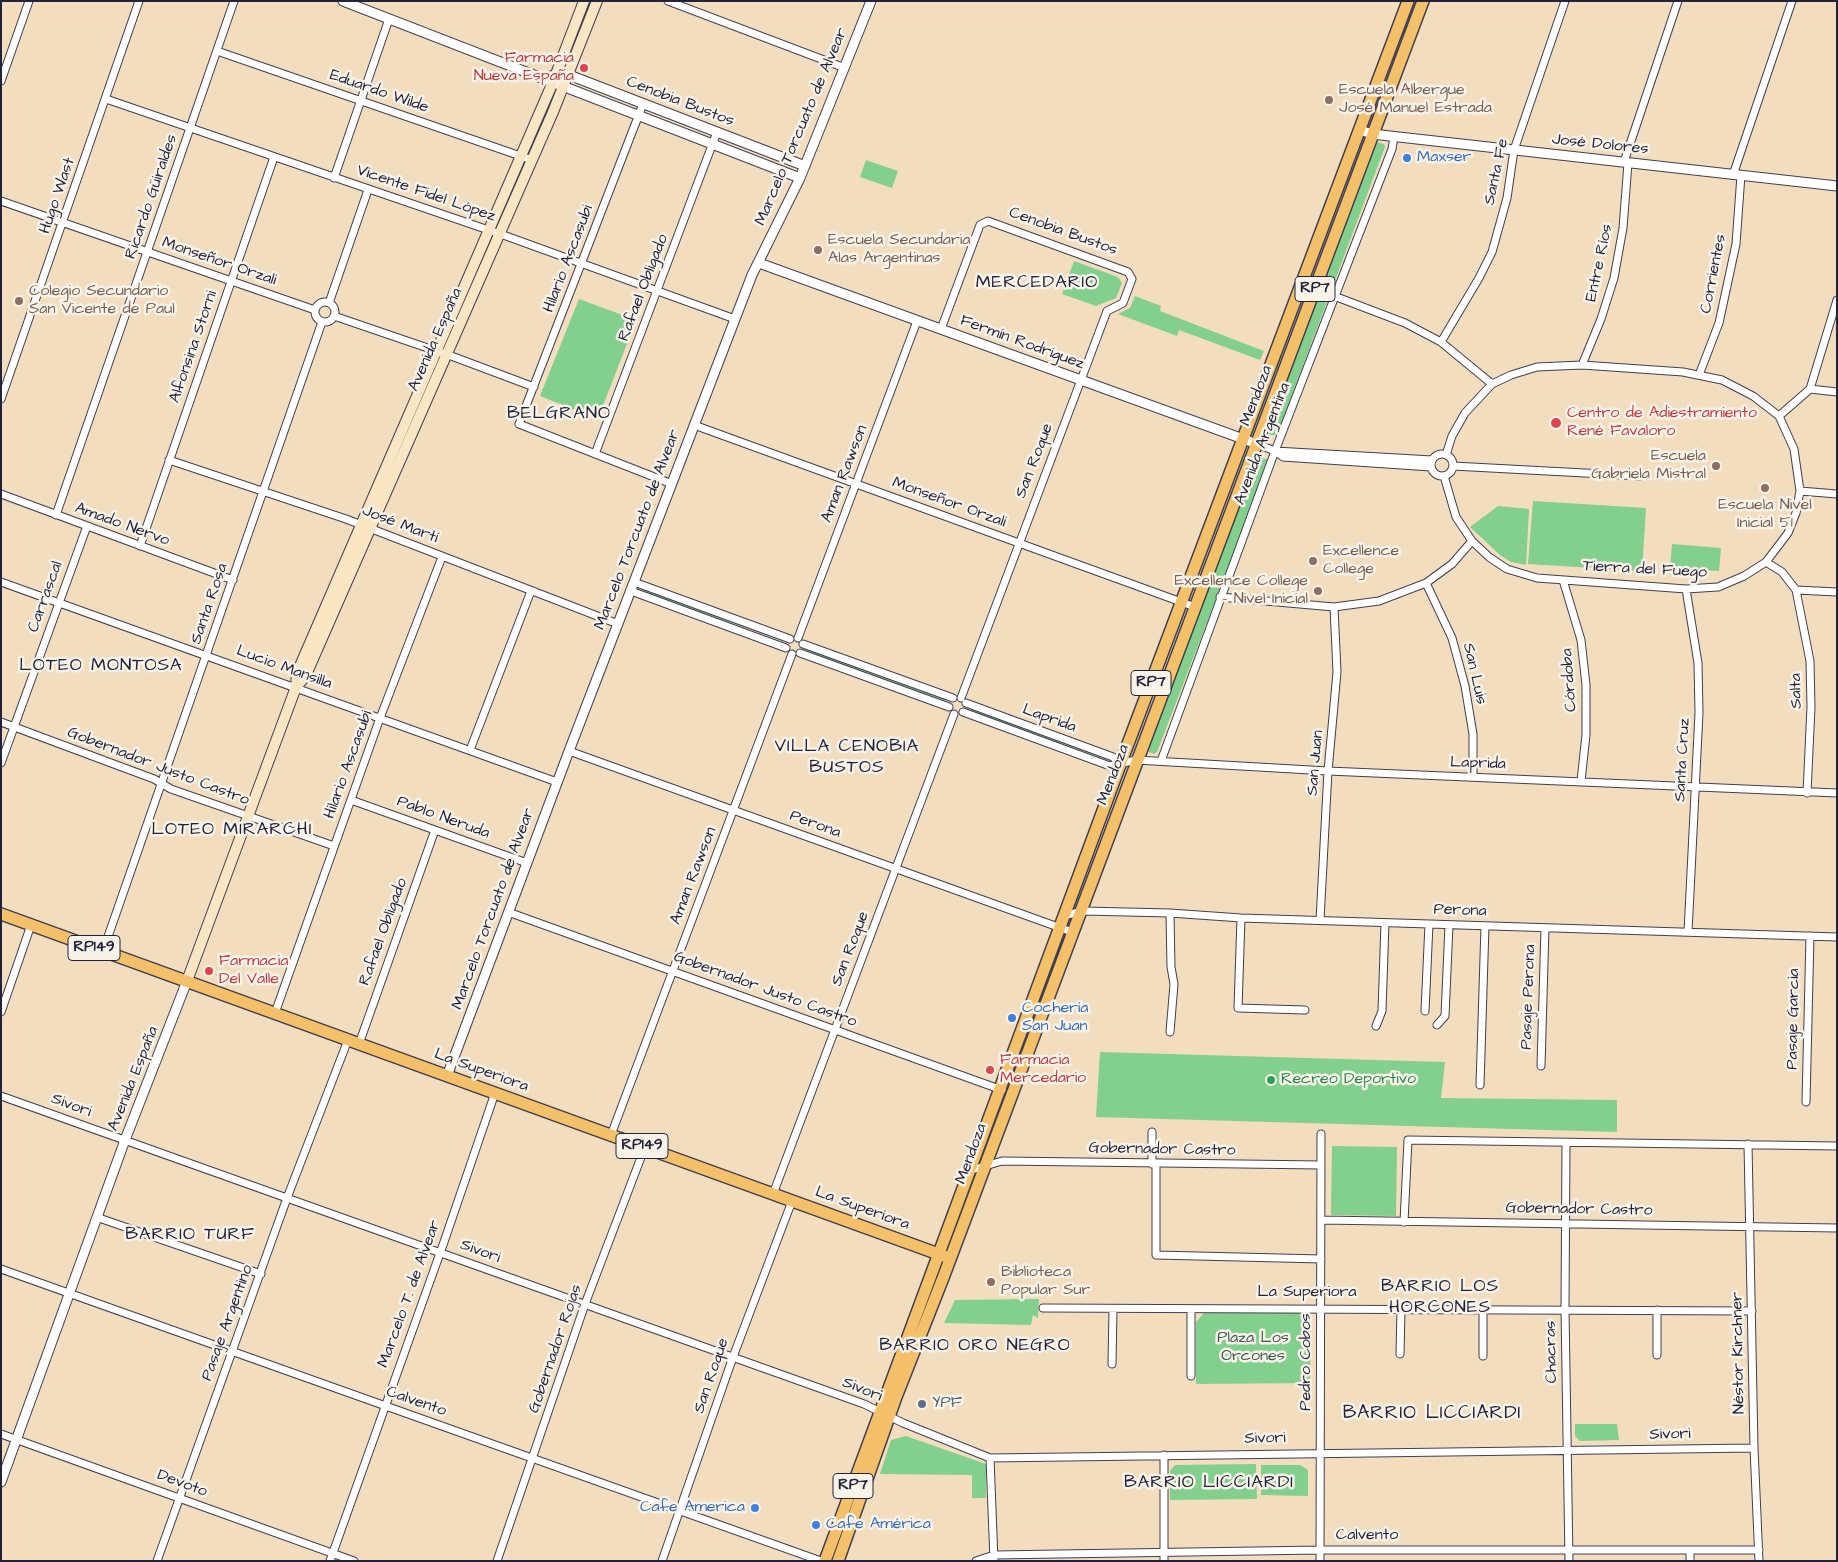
<!DOCTYPE html>
<meta charset="utf-8">
<style>
body{margin:0}
#map{position:relative;width:1838px;height:1562px;overflow:hidden;background:#f3ddbf;font-family:"Architects Daughter",sans-serif}
canvas{display:block}
.frame{position:absolute;inset:0;border:2px solid #22223b;pointer-events:none}
</style>
<div id="map">
<canvas width="1838" height="1562"></canvas>
<div class="frame"></div>
</div>
<script>
const g = document.querySelector('canvas').getContext('2d');
g.lineJoin = 'round';
function fillPath(path, color) { g.fillStyle = color; g.fill(path, 'evenodd'); }
const poly = rows => new Path2D(rows.map(r => 'M' + r).join(''));
function trace(path, color, width, dash) { g.strokeStyle = color; g.lineWidth = width; g.lineCap = dash ? 'butt' : 'round'; g.setLineDash(dash || []); g.stroke(path); }
function label(font, color, halo, rows, align = 'center') {
  g.font = font + ' "Architects Daughter",sans-serif'; g.lineWidth = 5; g.setLineDash([]); g.textBaseline = 'middle'; g.strokeStyle = halo; g.fillStyle = color; for (const [text, x, y, turn = 0] of rows) {
    g.save(); g.translate(x, y); g.rotate((+turn || 0) * Math.PI / 180); g.textAlign = isNaN(turn) ? turn : align; if (halo) g.strokeText(text, 0, 0); g.fillText(text, 0, 0); g.restore();
  }
}
fillPath(poly([
 [1376,142,1384,144,1385,147,1277,435,1269,435,1268,432,1373,144],
 [866,160,898,171,892,188,860,177],
 [1074,261,1118,277,1122,283,1116,298,1096,306,1062,294],
 [1135,296,1161,306,1160,311,1264,351,1260,360,1179,330,1177,336,1118,314,1130,308],
 [579,299,636,320,598,419,540,396],
 [1260,458,1267,459,1268,464,1157,752,1154,754,1149,752,1148,749,1257,460],
 [1533,501,1646,508,1642,571,1528,564],
 [1498,506,1529,509,1526,565,1511,562,1500,555,1470,527],
 [1672,544,1721,548,1719,571,1670,568],
 [644,589,783,640,783,641,644,592],
 [809,649,945,699,945,701,808,652],
 [971,709,1104,757,1104,758,971,712],
 [1100,1052,1445,1062,1441,1098,1617,1100,1617,1132,1096,1117],
 [1332,1146,1397,1147,1396,1216,1331,1215],
 [1039,1299,1038,1318,1033,1315,1031,1325,944,1323,955,1300],
 [1204,1313,1301,1313,1311,1323,1310,1383,1196,1384,1196,1322],
 [1575,1424,1617,1424,1619,1440,1580,1441,1575,1436],
 [906,1436,986,1464,986,1498,972,1498,972,1475,880,1474,891,1440],
 [1256,1464,1257,1499,1170,1500,1170,1471,1175,1465],
 [1261,1465,1300,1465,1308,1470,1308,1496,1261,1495]
]), '#82cf8e');
const minor = poly([
 [668,1,845,68],
 [217,51,532,160],
 [1,81,29,1],
 [106,99,506,236,735,319],
 [643,104,519,424,672,484],
 [1624,162,1678,1],
 [1733,175,1792,1],
 [334,178,389,19],
 [1,201,315,310],
 [1334,296,1405,323,1441,342,1492,384],
 '315 312a10 10 0 1 1 20 0a10 10 0 1 1-20 0Z',
 [329,303,368,190],
 [334,316,454,357,534,387],
 [941,329,980,225,988,221,1128,272,1132,279,1123,303,1107,311,961,698],
 [1441,342,1479,278,1492,252,1507,198,1514,150,1565,1],
 [1582,365,1601,319,1614,278,1623,228,1628,163],
 [1699,375,1719,323,1736,244,1741,175],
 [1810,389,1837,392],
 [1,399,139,1],
 [1779,416,1810,389,1837,300],
 [694,425,1195,607],
 [1257,444,1275,451,1283,457,1431,467],
 [1275,451,1432,460],
 [595,454,717,132],
 '1431 465a11 11 0 1 1 22 0a11 11 0 1 1-22 0Z',
 [169,460,346,519,618,624],
 [1453,466,1641,476],
 [1444,476,1456,517,1472,541,1489,557,1507,569,1537,578,1686,589,1718,587,1744,576,1766,562,1788,533,1796,513,1800,491,1794,449,1779,416,1753,396,1722,380,1683,372,1582,365,1537,367,1511,375,1492,384,1465,413,1452,436,1446,455],
 [1800,491,1837,494],
 [1,494,233,580],
 [56,515,234,1],
 [140,546,274,157],
 [1766,562,1782,572,1796,590,1837,592],
 [1563,580,1581,640,1586,685,1586,735,1581,781],
 [1,582,557,782],
 [634,582,790,639],
 [1426,583,1452,638,1465,686,1473,734,1473,777],
 [1686,589,1698,663,1699,713,1688,932],
 [1796,590,1810,661,1811,707,1807,793],
 [631,591,786,648],
 [1220,597,1334,607,1379,601,1426,583,1452,564,1472,541],
 [798,638,917,321],
 [803,644,953,698],
 [800,653,949,707],
 [966,703,1113,757,1120,764],
 [963,712,1110,766,1136,760,1328,771,1837,793],
 [1,722,154,779,171,789,334,846],
 [470,750,531,591],
 [569,751,1072,932],
 [1161,761,1275,451,1392,149,1394,137],
 [1,763,87,526],
 [351,800,527,863],
 [508,912,1002,1090],
 [1170,913,1171,967,1174,984,1170,1032],
 [1063,916,1083,911,1170,913,1241,918,1837,937],
 [1241,918,1238,1008,1305,1010],
 [1320,920,1328,771,1337,672,1334,607],
 [103,951,322,322],
 [1425,1011,1429,924],
 [1,1012,31,925],
 [275,1013,380,718,442,557],
 [1437,1025,1445,1016,1449,925],
 [1376,1026,1382,1011,1385,923],
 [359,1044,435,830],
 [1541,1066,1545,928],
 [1480,1085,1485,926],
 [1,1096,864,1404,903,1423,990,1458,1754,1448],
 [1806,1102,1810,936],
 [1152,1132,1152,1164],
 [611,1135,792,654],
 [1566,1143,1565,1309,1569,1561],
 [1748,1144,1754,1448,1759,1561],
 [1156,1164,1156,1255,1321,1259],
 [968,1171,1002,1161,1321,1165],
 [773,1194,954,714],
 [99,1218,261,1274],
 [1321,1220,1837,1228],
 [1404,1222,1408,1140,1837,1146],
 [1,1269,821,1561],
 [1043,1308,1752,1311],
 [1191,1309,1191,1376],
 [1483,1310,1483,1356],
 [1400,1354,1401,1310],
 [1657,1355,1657,1310],
 [1112,1364,1113,1309],
 [1,1434,354,1561],
 [990,1458,994,1561],
 [1690,1551,1690,1561],
 [157,1561,287,1198,348,1040],
 [330,1561,444,1242,495,1093],
 [497,1561,585,1304,645,1147],
 [662,1561,733,1357,792,1201],
 [976,1561,994,1555,1320,1550,1759,1550],
 [1164,1561,1164,1455],
 [1320,1561,1321,1134]
]);
const tertiary = poly([
 [343,1,800,178],
 [550,76,569,75,805,166],
 [1360,130,1372,134,1837,186],
 [759,263,1257,444],
 [447,1076,569,751,752,275,800,178,871,1],
 [1,1482,125,1140,187,981]
]);
const secondary = poly([
 [296,687,305,677,553,112,597,1],
 [187,981,296,687,297,673,553,82,584,1]
]);
const primary = poly([
 [1,914,944,1256],
 [825,1561,1114,781,1408,1],
 [838,1561,896,1397,943,1278,1423,1]
]);
trace(minor, '#413e4f', 9);
trace(tertiary, '#413e4f', 11);
trace(secondary, '#413e4f', 12);
trace(primary, '#413e4f', 14);
trace(minor, '#fff', 7);
trace(tertiary, '#fff', 9);
trace(secondary, '#fbe6c3', 10);
trace(primary, '#f4c16a', 11);
for (const [x, y, r, color] of [
 [584,68,5,"#e0444e"],
 [1329,100,5,"#8d6e63"],
 [1407,158,5,"#3f7fe0"],
 [818,250,5,"#8d6e63"],
 [19,301,5,"#8d6e63"],
 [1556,423,6,"#e0444e"],
 [1716,466,5,"#8d6e63"],
 [1765,488,5,"#8d6e63"],
 [1313,561,5,"#8d6e63"],
 [1318,591,5,"#8d6e63"],
 [209,971,5,"#e0444e"],
 [1012,1018,5,"#3f7fe0"],
 [990,1070,5,"#e0444e"],
 [1271,1080,5,"#2e9e5b"],
 [991,1282,5,"#8d6e63"],
 [922,1404,5,"#5c6f8a"],
 [755,1508,5,"#3f7fe0"],
 [816,1525,5,"#3f7fe0"]
]) { const dot = new Path2D(); dot.arc(x, y, r, 0, 2 * Math.PI); g.fillStyle = color; g.fill(dot); trace(dot, '#f7f3e8', 2); }
for (const [x, y, w] of [
 [1315,289,40],
 [1151,683,40],
 [94,948,52],
 [642,1146,52],
 [853,1486,40]
]) { const box = new Path2D(); box.roundRect(x - w / 2, y - 12.5, w, 25, 4); g.fillStyle = '#f7f3e8'; g.fill(box); trace(box, '#22223b', 1); }
label('bold 15px', '#22223b', null, [
 ["RP7",1315,289],
 ["RP7",1151,683],
 ["RP149",94,948],
 ["RP149",642,1146],
 ["RP7",853,1486]
]);
label('16px', '#be3a42', '#f7f3e8', [
 ["Farmacia",574,59,"right"],
 ["Nueva España",574,77,"right"],
 ["Centro de Adiestramiento",1567,414],
 ["René Favaloro",1567,432],
 ["Farmacia",219,962],
 ["Del Valle",219,980],
 ["Farmacia",1000,1061],
 ["Mercedario",1000,1079]
], 'left');
label('16px', '#785e54', '#f7f3e8', [
 ["Escuela Albergue",1339,91],
 ["José Manuel Estrada",1339,109],
 ["Escuela Secundaria",828,241],
 ["Alas Argentinas",828,259],
 ["Colegio Secundario",29,292],
 ["San Vicente de Paul",29,310],
 ["Escuela",1706,457,"right"],
 ["Gabriela Mistral",1706,475,"right"],
 ["Escuela Nivel",1765,506,"center"],
 ["Inicial 51",1765,524,"center"],
 ["Excellence",1323,552],
 ["College",1323,570],
 ["Excellence College",1308,582,"right"],
 ["- Nivel Inicial",1308,600,"right"],
 ["Biblioteca",1001,1273],
 ["Popular Sur",1001,1291]
], 'left');
label('16px', '#22223b', '#f7f3e8', [
 ["Eduardo Wilde",379,92,19],
 ["Cenobia Bustos",680,102,21],
 ["Marcelo Torcuato de Alvear",802,127,-67],
 ["José Dolores",1600,145,6],
 ["Santa Fe",1497,172,-78],
 ["Vicente Fidel López",426,194,19],
 ["Hugo Wast",58,196,-71],
 ["Ricardo Güiraldes",152,197,-71],
 ["Cenobia Bustos",1063,232,20],
 ["Hilario Ascasubi",569,259,-69],
 ["Monseñor Orzali",219,262,19],
 ["Entre Ríos",1600,263,-78],
 ["Corrientes",1714,274,-79],
 ["Rafael Obligado",644,288,-69],
 ["Avenida España",436,340,-66],
 ["Fermín Rodríguez",1022,343,20],
 ["Alfonsina Storni",194,347,-71],
 ["Mendoza",1257,396,-69],
 ["Avenida Argentina",1263,444,-69],
 ["San Roque",1035,461,-69],
 ["Aman Rawson",845,474,-69],
 ["Monseñor Orzali",949,503,20],
 ["Amado Nervo",122,525,20],
 ["José Martí",400,525,21],
 ["Marcelo Torcuato de Alvear",638,530,-69],
 ["Tierra del Fuego",1645,570,3],
 ["Carrascal",46,597,-70],
 ["Santa Rosa",210,604,-71],
 ["Lucio Mansilla",284,668,20],
 ["San Luis",1474,674,77],
 ["Córdoba",1570,680,-94],
 ["Salta",1797,691,-91],
 ["Laprida",1049,719,20],
 ["Santa Cruz",1683,760,-87],
 ["San Juan",1316,763,-85],
 ["Laprida",1478,764,2],
 ["Hilario Ascasubi",349,765,-70],
 ["Gobernador Justo Castro",158,767,21],
 ["Mendoza",1114,775,-69],
 ["Pablo Neruda",443,818,20],
 ["Perona",815,825,20],
 ["Aman Rawson",694,876,-69],
 ["Marcelo Torcuato de Alvear",494,909,-70],
 ["Perona",1460,911,2],
 ["Rafael Obligado",384,932,-70],
 ["San Roque",851,949,-69],
 ["Gobernador Justo Castro",765,990,20],
 ["Pasaje Perona",1529,997,-88],
 ["Pasaje Garcia",1794,1019,-89],
 ["La Superiora",481,1071,20],
 ["Avenida España",134,1079,-68],
 ["Sivori",71,1106,20],
 ["Gobernador Castro",1162,1150,1],
 ["Mendoza",972,1154,-70],
 ["La Superiora",862,1209,20],
 ["Gobernador Castro",1579,1210,1],
 ["Sivori",480,1252,20],
 ["La Superiora",1307,1293],
 ["Marcelo T. de Alvear",410,1294,-70],
 ["Pasaje Argentino",228,1323,-70],
 ["Gobernador Rojas",556,1349,-71],
 ["Chacras",1552,1352,-91],
 ["Néstor Kirchner",1739,1353,-91],
 ["Pedro Cobos",1307,1362,-90],
 ["San Roque",712,1376,-71],
 ["Sivori",862,1390,22],
 ["Calvento",416,1402,19],
 ["Sivori",1670,1435,-1],
 ["Sivori",1265,1439,-1],
 ["Devoto",182,1484,20],
 ["Calvento",1367,1536]
]);
label('16px', '#366cbe', '#f7f3e8', [
 ["Maxser",1417,158],
 ["Cochería",1022,1009],
 ["San Juan",1022,1027],
 ["Cafe America",745,1508,"right"],
 ["Cafe América",826,1525]
], 'left');
label('16px', '#27864d', '#f7f3e8', [
 ["Recreo Deportivo",1281,1080]
], 'left');
label('16px', '#3f5654', '#f7f3e8', [
 ["Plaza Los",1253,1339],
 ["Orcones",1253,1357]
]);
label('16px', '#4e5e75', '#f7f3e8', [
 ["YPF",932,1404]
], 'left');
g.letterSpacing = '1px';
label('18px', '#22223b', '#f7f3e8', [
 ["MERCEDARIO",1037,283],
 ["BELGRANO",559,414],
 ["LOTEO MONTOSA",101,666],
 ["VILLA CENOBIA",847,747],
 ["BUSTOS",847,768],
 ["LOTEO MIRARCHI",232,830],
 ["BARRIO TURF",190,1235],
 ["BARRIO LOS",1440,1287],
 ["HORCONES",1440,1308],
 ["BARRIO ORO NEGRO",975,1346],
 ["BARRIO LICCIARDI",1209,1483]
]);
g.letterSpacing = '0px';
g.letterSpacing = '1px';
label('19px', '#22223b', '#f7f3e8', [
 ["BARRIO LICCIARDI",1432,1414]
]);
g.letterSpacing = '0px';
</script>
